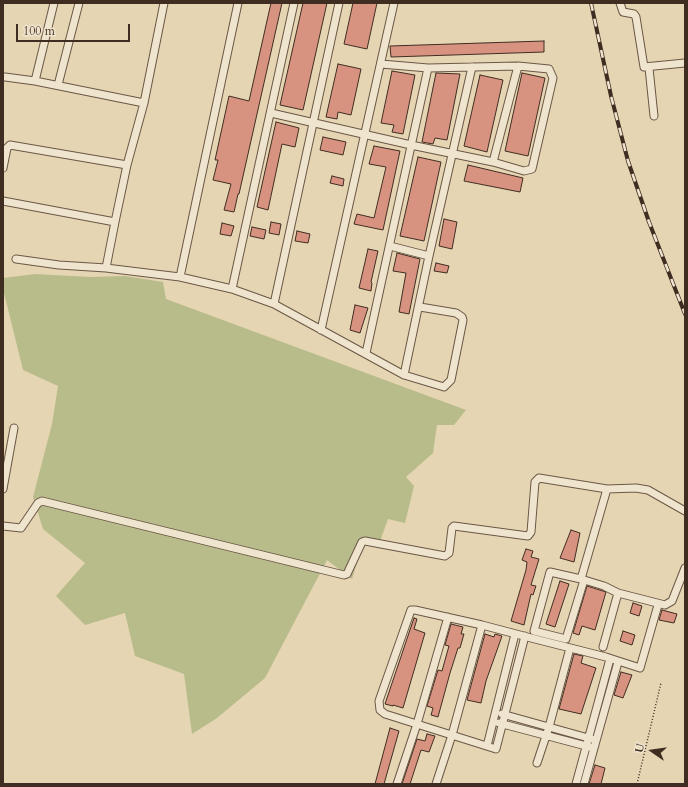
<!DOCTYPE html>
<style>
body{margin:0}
#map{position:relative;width:688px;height:787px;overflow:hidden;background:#e6d5b3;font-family:Cardo,serif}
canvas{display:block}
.frame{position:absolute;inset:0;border:4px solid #402d22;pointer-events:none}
.north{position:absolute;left:632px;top:731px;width:40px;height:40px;-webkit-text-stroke:3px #efe4ce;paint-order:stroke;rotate:283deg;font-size:11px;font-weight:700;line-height:16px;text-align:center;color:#402d22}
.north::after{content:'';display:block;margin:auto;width:14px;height:18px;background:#402d22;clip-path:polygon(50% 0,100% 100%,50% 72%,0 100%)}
.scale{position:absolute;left:16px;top:24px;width:114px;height:18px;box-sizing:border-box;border:2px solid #402d22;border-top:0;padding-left:5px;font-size:12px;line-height:14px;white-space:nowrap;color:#402d22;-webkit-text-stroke:3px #efe4ce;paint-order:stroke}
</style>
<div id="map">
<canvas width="688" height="787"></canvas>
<div class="frame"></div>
<div class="north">U</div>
<div class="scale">100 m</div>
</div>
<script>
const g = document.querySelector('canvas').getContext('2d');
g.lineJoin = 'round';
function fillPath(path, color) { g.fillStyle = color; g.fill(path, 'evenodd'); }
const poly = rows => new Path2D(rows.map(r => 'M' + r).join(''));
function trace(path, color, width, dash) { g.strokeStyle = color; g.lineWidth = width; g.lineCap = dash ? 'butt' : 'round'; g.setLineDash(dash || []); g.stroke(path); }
fillPath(poly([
 [35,274,90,277,125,276,163,282,166,299,466,410,454,425,437,425,433,453,406,477,414,486,405,523,388,519,379,544,363,543,352,579,327,560,265,678,217,718,192,734,184,674,135,656,125,613,85,625,56,596,85,563,43,529,33,497,52,424,58,386,23,370,3,289,3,278]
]), '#b8bc8a');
const building = poly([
 [271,3,282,3,239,194,238,194,234,212,224,210,231,184,213,180,218,160,215,160,229,96,249,101,271,3],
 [303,3,327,3,303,110,280,105,303,3],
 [353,3,377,3,367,49,344,44,353,3],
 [544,41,544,52,391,57,390,46,544,41],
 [338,64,361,69,351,115,338,112,337,119,326,117,338,64],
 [392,71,415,75,403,134,392,132,394,125,381,123,392,71],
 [436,73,460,74,447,140,435,138,433,144,422,142,436,73],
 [522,73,545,78,528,156,505,151,522,73],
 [480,75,503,80,487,152,464,146,480,75],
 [276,122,299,128,295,147,282,144,268,210,257,207,276,122],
 [323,137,346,142,343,155,320,150,323,137],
 [374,146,400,151,383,230,354,224,357,214,374,218,386,167,369,164,374,146],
 [418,157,441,162,424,241,400,236,418,157],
 [468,165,523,178,520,192,464,181,468,165],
 [332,176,344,179,343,186,330,183,332,176],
 [444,219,457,222,452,249,439,246,444,219],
 [271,222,281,224,279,235,269,233,271,222],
 [222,223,234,226,231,236,220,234,222,223],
 [252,227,266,230,264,239,250,236,252,227],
 [297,231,310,234,308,243,295,241,297,231],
 [368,249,378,251,371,282,372,283,371,291,359,288,368,249],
 [397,253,420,259,409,314,399,312,406,273,393,271,397,253],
 [436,263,449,266,447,273,434,271,436,263],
 [355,305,368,308,360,333,350,330,355,305],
 [571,530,580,533,574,562,560,558,571,530],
 [526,549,533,551,531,557,539,559,531,585,536,586,533,595,531,594,524,625,511,621,526,570,527,562,522,560,526,549],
 [560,581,569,584,555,627,546,624,560,581],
 [587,586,606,592,595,630,582,626,579,635,573,633,587,586],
 [633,603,642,606,639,616,630,613,633,603],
 [662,610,677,614,674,623,659,620,662,610],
 [414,618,417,619,414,629,425,633,403,708,393,705,393,706,385,704,414,618],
 [451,624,463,627,461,634,464,634,460,648,458,648,450,673,438,717,431,715,433,708,427,706,438,670,442,671,447,653,449,646,445,645,451,624],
 [623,631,635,635,632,645,620,641,623,631],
 [485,634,494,637,495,634,502,636,486,681,481,703,467,700,485,634],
 [574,654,583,656,581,663,596,668,581,714,559,709,574,654],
 [621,672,632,675,623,698,614,695,621,672],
 [390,728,399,731,384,784,375,784,390,728],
 [427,734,435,736,429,752,421,750,410,784,402,784,417,739,425,741,427,734],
 [595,765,605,768,601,784,589,784,595,765]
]);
fillPath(building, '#d79380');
trace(building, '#402d22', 1);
const street = poly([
 [54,3,35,81,144,103],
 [620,3,623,12,634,14,636,17,644,67,685,63],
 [649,68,654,116],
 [5,77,35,81],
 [58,85,79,3],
 [271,113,411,145,493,162,524,171,532,169,553,78,549,69,518,66,428,68,381,64],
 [493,162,518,66],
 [3,168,7,148,10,145,127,165],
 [3,201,115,222],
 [390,246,429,256],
 [16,259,59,265,106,268,180,277,232,289,274,304,404,375,444,387,451,380,463,320,462,317,456,313,420,307],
 [106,268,115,222,127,165,144,103,164,3],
 [180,277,238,3],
 [232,289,294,3],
 [274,304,339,3],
 [321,330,394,3],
 [366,353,428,68],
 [404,375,429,256,472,67],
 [3,489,14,428],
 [3,526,21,528,38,503,42,501,344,575,347,574,362,542,365,541,445,556,449,553,452,528,454,526,528,536,531,532,535,482,539,478,607,489],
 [581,579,607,489,636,488,648,490,685,511],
 [584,580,566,639,534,631,550,572,581,579,604,586,618,593,665,605,672,601,685,568],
 [525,636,496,749,385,714,380,710,379,701,411,610,415,610,482,625,535,639,606,657,640,668,658,605],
 [603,647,618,593],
 [502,714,592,739],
 [499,723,590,747],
 [487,746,515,634],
 [537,763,549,727,570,648],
 [397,784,417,724,448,617],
 [436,784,452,735,482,625],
 [576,784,610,659],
 [584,784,618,662]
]);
trace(street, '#6a5746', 9);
trace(poly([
 [637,784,661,683]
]), '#402d22', 1.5, [1, 2]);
trace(street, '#efe4ce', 7);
const rail = poly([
 [591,3,611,96,628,161,649,222,685,314]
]);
trace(rail, '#402d22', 4);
trace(rail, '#efe4ce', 2.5, [8]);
</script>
